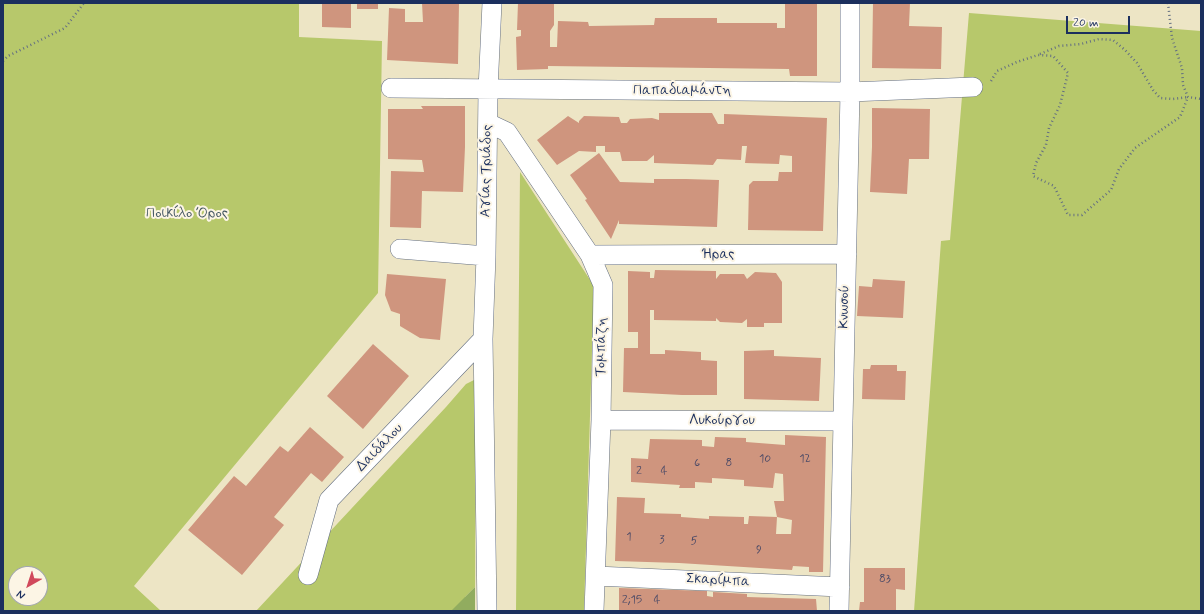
<!DOCTYPE html>
<meta charset="utf-8">
<style>
body{margin:0}
#map{position:relative;width:1204px;height:614px;overflow:hidden;background:#ede5c5;font-family:Mynerve,sans-serif}
canvas{display:block}
.frame{position:absolute;inset:0;border:4px solid #1b2f5e;pointer-events:none}
.north{position:absolute;left:8px;top:566px;width:40px;height:40px;box-sizing:border-box;background:#fcf5e5;border:1px solid #a2a6af;border-radius:50%;rotate:219deg;font-size:11px;font-weight:700;line-height:16px;text-align:center;color:#1b2f5e}
.north::after{content:'';display:block;margin:auto;width:14px;height:18px;background:#d1495b;clip-path:polygon(50% 0,100% 100%,50% 72%,0 100%)}
.scale{position:absolute;left:1066px;top:16px;width:64px;height:18px;box-sizing:border-box;border:2px solid #1b2f5e;border-top:0;padding-left:5px;font-size:12px;line-height:14px;white-space:nowrap;color:#1b2f5e;-webkit-text-stroke:3px #fcf5e5;paint-order:stroke}
</style>
<div id="map">
<canvas width="1204" height="614"></canvas>
<div class="frame"></div>
<div class="north">N</div>
<div class="scale">20 m</div>
</div>
<script>
const g = document.querySelector('canvas').getContext('2d');
g.lineJoin = 'round';
function fillPath(path, color) { g.fillStyle = color; g.fill(path, 'evenodd'); }
const poly = rows => new Path2D(rows.map(r => 'M' + r).join(''));
function trace(path, color, width, dash) { g.strokeStyle = color; g.lineWidth = width; g.lineCap = dash ? 'butt' : 'round'; g.setLineDash(dash || []); g.stroke(path); }
function label(font, color, halo, rows, align = 'center') {
  g.font = font + ' Mynerve,sans-serif'; g.lineWidth = 4; g.setLineDash([]); g.textBaseline = 'middle'; g.strokeStyle = halo; g.fillStyle = color; for (const [text, x, y, turn = 0] of rows) {
    g.save(); g.translate(x, y); g.rotate((+turn || 0) * Math.PI / 180); g.textAlign = isNaN(turn) ? turn : align; if (halo) g.strokeText(text, 0, 0); g.fillText(text, 0, 0); g.restore();
  }
}
fillPath(poly([
 [3,3,299,3,299,37,382,41,378,293,134,586,161,611,3,611],
 [16,574,40,574,40,598,16,598],
 [969,13,1201,31,1201,611,914,611,941,241,950,240],
 [520,172,594,286,584,611,516,611],
 [476,379,475,587,465,597,465,611,256,611,446,407,466,384]
]), '#b7c86b');
fillPath(poly([
 [475,587,475,611,451,611]
]), '#91ac5f');
fillPath(poly([
 [322,3,351,3,351,28,322,27],
 [357,3,378,3,378,9,357,9],
 [422,3,459,3,458,64,387,60,389,8,405,9,405,22,423,22],
 [518,3,554,3,554,25,550,31,550,47,557,47,558,21,588,22,589,26,654,25,655,18,717,18,717,23,777,23,777,28,785,28,785,3,817,3,817,76,790,76,789,69,548,66,548,69,517,70,516,37,521,36,521,30,517,30],
 [873,3,910,3,909,26,942,27,941,69,872,68],
 [421,106,465,106,465,147,463,192,422,191,421,228,390,227,391,171,424,172,422,160,388,159,388,109,423,109],
 [872,108,930,109,929,159,909,159,907,194,870,192,872,147],
 [659,113,712,113,718,124,724,124,724,114,827,118,823,231,748,230,749,185,753,181,778,181,779,172,792,172,792,156,780,155,779,164,745,163,747,146,742,146,741,160,717,159,713,165,654,163,654,155,647,161,622,161,620,152,605,152,605,146,596,146,596,152,579,151,557,165,537,140,568,116,579,123,579,121,584,116,619,117,621,123,627,123,630,119,652,118,659,120],
 [599,153,620,182,654,183,654,179,686,179,719,180,717,227,619,224,619,220,611,239,585,200,587,199,570,175],
 [655,270,716,271,716,279,720,274,744,274,747,279,755,272,776,273,782,282,782,323,764,323,764,327,747,327,747,319,742,323,720,322,716,318,716,321,654,320,654,310,650,310,650,354,665,354,665,350,701,352,701,360,717,361,717,395,682,395,623,392,624,348,638,348,638,332,628,332,628,271,650,272,650,278,654,278],
 [387,274,446,279,440,340,420,338,400,326,400,314,391,311,385,295],
 [873,279,905,281,903,318,857,316,859,286,872,287],
 [373,344,409,376,363,429,327,396],
 [774,350,774,356,821,358,819,401,744,399,744,351],
 [871,365,897,365,897,371,906,371,905,400,862,399,863,369,870,369],
 [310,427,344,457,322,482,311,473,274,517,284,525,242,575,188,530,234,476,246,486,280,446,288,452],
 [785,435,826,437,823,572,809,572,809,567,793,566,792,570,679,563,615,561,617,497,645,498,644,513,681,514,681,517,709,519,709,516,744,517,744,524,748,524,749,516,777,517,776,534,791,534,792,520,777,517,774,501,784,501,783,474,775,473,773,488,744,486,744,480,712,478,712,483,695,482,695,488,679,488,680,485,631,482,631,458,648,459,650,439,702,440,702,446,714,447,715,437,746,438,746,442,785,445],
 [864,568,905,568,905,590,896,589,896,611,859,611,860,602,864,602],
 [619,588,707,591,707,596,713,597,713,592,747,594,747,597,816,599,817,611,619,611]
]), '#cf957e');
const street = poly([
 [391,88,850,92,973,87],
 [488,123,507,132,590,255,603,285,601,420,594,611],
 [400,249,486,256],
 [590,255,847,254],
 [601,420,843,421],
 [308,575,329,500,483,339],
 [596,576,840,587],
 [487,611,483,339,486,256,488,90,492,3],
 [839,611,850,92,850,3]
]);
trace(street, '#646f82', 20);
trace(poly([
 [1168,3,1172,38,1182,68,1183,85,1188,97,1201,99],
 [1040,54,1059,46,1081,44,1099,39,1113,40,1125,50,1137,63,1153,90,1160,98,1173,99,1188,97],
 [3,61,8,56,65,28,84,3],
 [991,81,997,71,1017,62,1038,55,1053,56,1068,73,1060,105,1049,128,1046,145,1036,163,1033,176,1054,186,1068,215,1082,215,1111,190,1119,169,1135,148,1180,117,1188,97]
]), '#646f82', 2.5, [1, 3]);
trace(street, '#fff', 19);
label('12px', '#484866', null, [
 ["10",765,459],
 ["12",805,459],
 ["6",697,463],
 ["8",729,463],
 ["2",639,471],
 ["4",664,471],
 ["1",629,537],
 ["3",662,540],
 ["5",694,541],
 ["9",759,550],
 ["83",885,579],
 ["2;15",632,600],
 ["4",657,600]
]);
label('14px', '#1b2f5e', '#fcf5e5', [
 ["Παπαδιαμάντη",682,91],
 ["Αγίας Τριάδος",487,171,-89],
 ["Ήρας",718,255],
 ["Κνωσού",845,307,-89],
 ["Τομπάζη",602,347,-89],
 ["Λυκούργου",722,421],
 ["Δαιδάλου",380,448,-46],
 ["Σκαρίμπα",718,581,3]
]);
label('14px', '#425561', '#fcf5e5', [
 ["Ποικίλο Όρος",187,214]
]);
</script>
